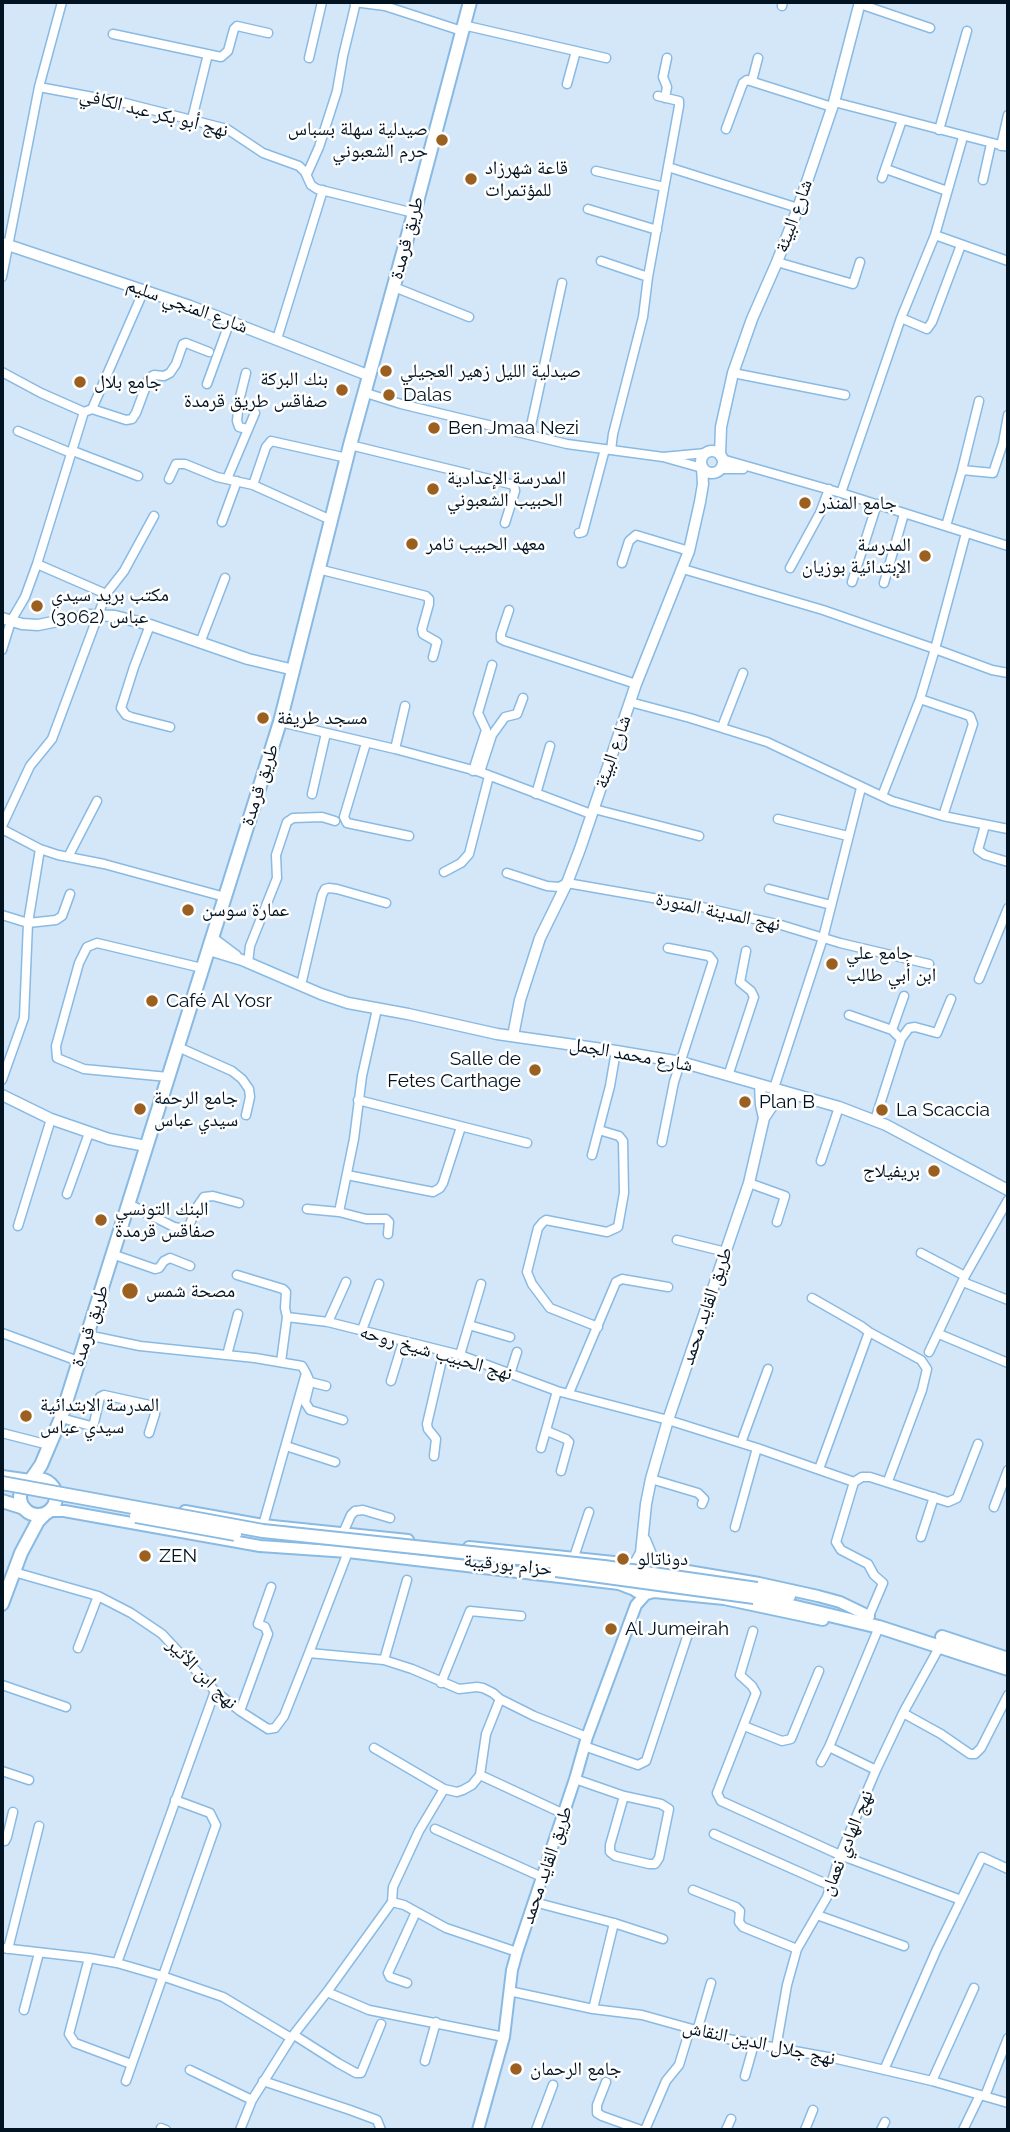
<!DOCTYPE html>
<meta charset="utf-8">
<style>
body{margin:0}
#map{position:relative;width:1010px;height:2132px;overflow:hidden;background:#d3e7f8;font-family:Raleway,sans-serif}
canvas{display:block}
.frame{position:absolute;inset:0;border:4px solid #011220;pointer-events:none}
</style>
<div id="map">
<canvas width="1010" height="2132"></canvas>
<div class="frame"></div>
</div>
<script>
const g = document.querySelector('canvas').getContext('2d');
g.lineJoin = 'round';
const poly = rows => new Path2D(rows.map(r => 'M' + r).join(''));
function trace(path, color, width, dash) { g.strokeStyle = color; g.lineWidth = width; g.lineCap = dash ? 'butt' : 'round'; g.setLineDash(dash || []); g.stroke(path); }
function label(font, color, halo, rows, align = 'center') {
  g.font = font + ' Raleway,"Noto Naskh Arabic",sans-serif'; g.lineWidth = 5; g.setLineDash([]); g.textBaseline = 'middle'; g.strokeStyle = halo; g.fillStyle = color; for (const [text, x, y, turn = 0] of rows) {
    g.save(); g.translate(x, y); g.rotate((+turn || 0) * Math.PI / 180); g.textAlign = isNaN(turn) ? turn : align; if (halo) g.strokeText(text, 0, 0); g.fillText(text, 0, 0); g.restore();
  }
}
const minor = poly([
 [354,2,385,6,462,31],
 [860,4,930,28],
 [782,6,783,2],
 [463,25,606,58],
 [113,34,221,57,228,51,234,29,237,26,268,33],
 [309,58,322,2],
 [752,81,758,58],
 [567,84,576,51],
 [39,87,125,103,227,129,263,153,299,166,305,172,311,185,317,189,414,213],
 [665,98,667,87,663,77,667,58],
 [834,102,1008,147],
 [192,119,208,54],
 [726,129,743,83,747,80,832,107],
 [939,130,967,31],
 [1001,146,1008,115],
 [668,167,798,208],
 [886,169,947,191],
 [596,171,664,187],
 [307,174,319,147,337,91,343,56,356,2],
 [882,178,902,120],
 [983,180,991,144],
 [588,209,657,230],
 [935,235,1008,261],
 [601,261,648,277],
 [777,262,853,284,860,262],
 [2,277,39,87,62,2],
 [394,287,469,317],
 [901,318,927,329,932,322,961,245],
 [277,339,323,190],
 [2,372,41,393,84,412,92,409,144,290],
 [246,373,239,401,237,421,239,427,247,429],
 [733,373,845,395],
 [207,384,230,321],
 [366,393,401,404,567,444,663,457],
 [92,409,126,420,132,419,136,413,149,378,154,375,164,376,170,373,176,364,183,344,186,343,209,352],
 [18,431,71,453],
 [529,435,562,283],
 [350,445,514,485,515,491,505,523],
 [611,450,613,434,643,317,648,277,679,106,679,101,658,96],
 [73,451,138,476],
 [722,459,841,493,1008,546],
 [702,468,663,457,706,453],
 [721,469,743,469],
 [962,470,993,473,1003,443,1008,415],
 [169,479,176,464,185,464,217,477,253,485,331,520],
 [227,479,255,413],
 [253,485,266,447,271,441,347,458],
 [841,493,901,318,935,235,963,137],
 [222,522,237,481],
 [946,526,962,470,979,401],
 [579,533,583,532,605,449],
 [966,533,935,649,992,670,1008,673],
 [622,563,629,541,636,535,689,551],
 [790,568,820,513,829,489],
 [318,569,426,596,429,599,429,604,422,629,423,634,437,642,433,657],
 [683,569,823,610,935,649,920,699,882,796],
 [852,582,877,504],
 [884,583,904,514],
 [106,594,124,571,154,516],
 [509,610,501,634,501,639,505,641,636,684],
 [150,625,134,667,121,708,126,715,131,717,170,727],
 [200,643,225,578],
 [2,650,11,621,25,597,37,564,84,412],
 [920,699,970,716,973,724,943,816],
 [630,702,690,718,767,742,892,801,943,816,1008,829],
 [280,722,395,749,480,772,591,814],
 [722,727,743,673],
 [366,743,344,817,347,823,409,836],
 [395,749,405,706],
 [473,771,486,730,478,713,492,665],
 [480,772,492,735,505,717,517,714,523,698],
 [312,794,326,733],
 [536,794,550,746],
 [594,809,699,836],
 [778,819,848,836],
 [985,825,978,850,985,855,1008,862],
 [2,826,30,766,52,739,106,594,37,564],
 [2,829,40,849,58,855,104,864,225,897],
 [68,857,97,801],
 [444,872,461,863,469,854,489,776],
 [507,873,547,886,559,887,567,883,693,905,781,925,840,943,929,964],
 [769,889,831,905],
 [2,915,28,923,56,920,62,916,70,894],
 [248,963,250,946,277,878,276,855,287,822,293,818,322,817,335,821],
 [979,979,1008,908],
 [301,985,322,895,325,889,329,888,337,889,386,903],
 [849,1015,892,1030,901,1039,875,1120],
 [892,1030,904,996],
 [901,1039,909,1028,915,1027,937,1033,951,999],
 [178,1047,232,1071,242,1079,249,1089,250,1097,246,1115],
 [728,1076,754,997,751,991,740,982,746,951],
 [168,1077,84,1069,57,1058,56,1046,79,963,87,947,97,943,202,968],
 [2,1080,24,1018,28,923,40,849],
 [774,1088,823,938,861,788],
 [358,1100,527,1143],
 [662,1142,674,1082,713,961,709,956,668,948],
 [592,1155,610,1086,616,1051],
 [821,1161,839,1107],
 [347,1175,433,1192,440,1188,443,1183,461,1127],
 [749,1183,785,1196,777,1222],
 [67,1194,89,1133],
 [129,1204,174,1227,184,1229,189,1226,197,1207,204,1197,213,1196,239,1203],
 [307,1209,339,1212,366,1219,386,1219,389,1222,388,1234],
 [339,1212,354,1139,362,1076,377,1009],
 [18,1226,51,1119],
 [677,1240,726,1252],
 [921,1253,965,1276],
 [112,1254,155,1269,159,1268,164,1261,170,1258,190,1266],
 [237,1275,283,1289,286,1292,285,1308,287,1317],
 [963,1282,1008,1300],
 [812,1298,861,1326,869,1332,921,1360,927,1369,922,1390,888,1481],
 [328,1322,346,1282],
 [469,1325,510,1337],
 [598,1327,550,1308,532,1284,527,1272,538,1228,543,1222,546,1220,607,1232,618,1227,624,1193,623,1141,619,1136,599,1130],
 [362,1330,379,1284],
 [2,1333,78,1361],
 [939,1334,1008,1363],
 [87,1335,140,1346,255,1358,302,1366,306,1373,263,1525],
 [929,1352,965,1276,1008,1200],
 [227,1355,238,1314],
 [460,1355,481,1284],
 [281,1362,287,1317,328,1322,460,1355,557,1391,668,1420,757,1448,854,1482,862,1477,870,1477,948,1502,957,1498,978,1444],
 [306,1373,310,1382,305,1402,310,1410,343,1420],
 [510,1374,517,1352],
 [391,1381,403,1342],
 [310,1382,326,1386],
 [569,1393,616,1282,622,1279,668,1287],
 [61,1418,91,1426,94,1423,100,1397,104,1395,154,1406,155,1414,149,1433],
 [547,1431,566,1439,569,1442,561,1471],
 [2,1433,49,1445],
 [741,1443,768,1369],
 [286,1446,335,1462],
 [541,1448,557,1391],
 [434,1456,436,1439,428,1429,427,1424,444,1351],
 [819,1469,869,1332],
 [651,1479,698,1493,704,1499,702,1504],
 [854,1482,836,1542,841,1550,868,1564,874,1575,883,1583,869,1616],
 [994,1507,1008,1470],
 [735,1527,757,1448],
 [343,1533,351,1515,355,1511,363,1510,390,1518],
 [921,1537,934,1497],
 [574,1557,589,1512],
 [14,1572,98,1596,131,1613,162,1634,215,1691,240,1711,268,1729,275,1728,284,1716,309,1653,384,1660,412,1669,459,1689,477,1687,483,1688,493,1693,500,1699,534,1716,587,1737],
 [753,1631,740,1675,752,1686,756,1693,717,1793,721,1801,840,1855,961,1900],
 [78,1648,98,1596],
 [309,1653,348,1552],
 [384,1660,407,1580],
 [441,1683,470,1611,521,1616],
 [2,1685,66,1707],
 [500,1699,486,1734,480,1775,564,1814],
 [240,1711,268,1634,265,1627,258,1624,271,1587],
 [903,1713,941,1734,970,1754,975,1754,981,1748,1008,1695],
 [744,1726,782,1741,791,1739,819,1671],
 [584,1746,638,1765,646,1761,690,1628],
 [829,1747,876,1770],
 [374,1748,444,1789,457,1792,463,1790,472,1785,480,1775],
 [821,1762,829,1747,879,1627],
 [2,1771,29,1780],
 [575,1779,624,1796,661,1804,669,1809,659,1858,655,1864,649,1864,615,1856,610,1852,610,1845,624,1796],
 [435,1829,542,1877],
 [714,1834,831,1886],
 [2,1841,5,1841,7,1837,13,1812],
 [693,1890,736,1907,740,1911,739,1922,743,1927,797,1949],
 [392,1902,404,1905,446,1928,517,1952],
 [392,1902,393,1887,419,1831,444,1789],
 [534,1902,614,1923,663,1939],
 [817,1915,904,1946],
 [2,1948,89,1958,117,1963,162,1976,223,1997,291,2038],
 [8,1949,39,1826],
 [89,1958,69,2034,75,2043,131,2064],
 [117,1963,215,1691],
 [407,1983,390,1977,388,1973,416,1912],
 [509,1991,593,2009,642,2015,728,2039,833,2058,932,2081,1008,2103],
 [327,1992,369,2010,504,2037],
 [593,2009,614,1923],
 [24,2010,39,1953],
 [697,2031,711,1983],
 [294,2035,338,2063,356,2073,361,2073,381,2024],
 [776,2048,787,1985,797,1949,827,1897,840,1855,876,1770,903,1713,940,1646],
 [425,2061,436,2022],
 [190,2070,252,2100],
 [884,2070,936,1951,982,1857,1008,1869],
 [745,2076,754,2044],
 [126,2081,216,1825,210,1813,175,1800],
 [263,2081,350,2110,377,2120,381,2130],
 [932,2081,974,1988],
 [606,2082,597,2105,597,2113,602,2116,641,2130],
 [985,2096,1008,2038],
 [161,2128,166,2130],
 [240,2130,252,2100,291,2038,327,1992,392,1902],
 [536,2130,553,2085],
 [645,2130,666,2081,679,2065,690,2029],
 [726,2130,731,2119],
 [805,2130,813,2110],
 [881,2130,885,2122],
 [963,2130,980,2095]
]);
const tertiary = poly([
 [2,243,190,306,370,376],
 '701 462a11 11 0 1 1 22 0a11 11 0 1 1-22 0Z',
 [720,455,721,427,733,373,752,319,777,262,798,208,834,102,860,2],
 [2,618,22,624,38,625,88,615,115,616,150,625,248,659,294,670],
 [212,938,236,956],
 [209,950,242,960,321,994,348,1003,408,1014,497,1034,616,1051,681,1062,839,1107,886,1125,1008,1190],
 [513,1036,520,1000,540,938,567,883,580,849,636,684,689,551,700,502,703,484,702,468],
 [760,1085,761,1105,764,1118],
 [2,1095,51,1119,109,1139,146,1146],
 [645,1540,654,1562],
 [636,1562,641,1553,646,1504,651,1479,668,1420,749,1183,764,1118,782,1091]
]);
const secondary = poly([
 [49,1511,64,1511,260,1546,348,1552,619,1584,632,1589],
 [185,1511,263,1525,408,1540],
 [469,1547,633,1564],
 '628 1577a17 17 0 1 1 34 0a17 17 0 1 1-34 0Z',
 [658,1566,759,1583,818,1596,840,1602,869,1616],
 [654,1592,724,1599,823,1620],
 [478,2130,504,2037,512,1970,517,1952,575,1779,587,1737,636,1605,646,1594]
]);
const primary = poly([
 '20 1497a18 18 0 1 1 36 0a18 18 0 1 1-36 0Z',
 [30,1481,41,1465,61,1418,280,722,350,445,414,213,470,2],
 [2,1604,21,1553,38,1521,46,1513]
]);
const trunk = poly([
 [2,1477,30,1481],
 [2,1501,24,1508],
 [757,1589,789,1596],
 [754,1597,879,1627,1008,1669],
 [942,1637,1008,1659]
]);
trace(minor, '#89bae3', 11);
trace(tertiary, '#89bae3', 13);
trace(secondary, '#89bae3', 14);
trace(primary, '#89bae3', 16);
trace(trunk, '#89bae3', 16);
trace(minor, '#fff', 8);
trace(tertiary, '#fff', 10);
trace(secondary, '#fff', 10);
trace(primary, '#fff', 12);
trace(trunk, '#fff', 12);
const trunkBridge = poly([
 [2,1483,263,1531,604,1567,757,1589],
 [136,1516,235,1534],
 [556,1570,754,1597]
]);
trace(trunkBridge, '#89bae3', 16, []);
trace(trunkBridge, '#fff', 12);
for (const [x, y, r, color] of [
 [442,140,7,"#9b601f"],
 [471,179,7,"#9b601f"],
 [386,371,7,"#9b601f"],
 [80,382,7,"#9b601f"],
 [342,390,7,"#9b601f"],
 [389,395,7,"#9b601f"],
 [434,428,7,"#9b601f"],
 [433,489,7,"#9b601f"],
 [805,503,7,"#9b601f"],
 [412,544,7,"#9b601f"],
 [925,556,7,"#9b601f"],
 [37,606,7,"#9b601f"],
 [263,718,7,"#9b601f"],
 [188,910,7,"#9b601f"],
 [832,964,7,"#9b601f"],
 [152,1001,7,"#9b601f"],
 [535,1070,7,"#9b601f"],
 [745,1102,7,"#9b601f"],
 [140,1109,7,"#9b601f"],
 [882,1110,7,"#9b601f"],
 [934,1171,7,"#9b601f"],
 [101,1220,7,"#9b601f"],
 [130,1291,9,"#9b601f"],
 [26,1416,7,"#9b601f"],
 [145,1556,7,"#9b601f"],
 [623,1559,7,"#9b601f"],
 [611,1629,7,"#9b601f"],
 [516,2069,7,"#9b601f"]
]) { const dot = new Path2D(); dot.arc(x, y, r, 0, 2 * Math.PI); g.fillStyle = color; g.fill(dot); trace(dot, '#fff', 2.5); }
label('19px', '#011220', '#fff', [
 ["نهج أبو بكر عبد الكافي",154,113,14],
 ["شارع البيئة",794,216,-70],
 ["طريق قرمدة",407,238,-75],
 ["شارع المنجي سليم",187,306,20],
 ["شارع البيئة",613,752,-71],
 ["طريق قرمدة",260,785,-72],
 ["نهج المدينة المنورة",718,912,12],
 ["شارع محمد الجمل",631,1055,10],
 ["طريق القايد محمد",707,1306,-71],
 ["طريق قرمدة",90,1326,-72],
 ["نهج الحبيب شيخ روحه",436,1353,16],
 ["حزام بورقيبة",508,1565,6],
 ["نهج ابن الأثير",202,1674,45],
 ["نهج الهادي نعمان",847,1843,-68],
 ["طريق القايد محمد",547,1865,-71],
 ["نهج جلال الدين النقاش",759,2043,12]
]);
label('19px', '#011220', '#fff', [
 ["صيدلية سهلة بسباس",428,129,"right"],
 ["حرم الشعبوني",428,151,"right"],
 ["قاعة شهرزاد",485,168],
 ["للمؤتمرات",485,190],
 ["صيدلية الليل زهير العجيلي",400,371],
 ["بنك البركة",328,379,"right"],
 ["صفاقس طريق قرمدة",328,401,"right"],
 ["جامع بلال",94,382],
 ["Dalas",403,395],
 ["Ben Jmaa Nezi",448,428],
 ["المدرسة الإعدادية",447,478],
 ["الحبيب الشعبوني",447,500],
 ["جامع المنذر",819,503],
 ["معهد الحبيب ثامر",426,544],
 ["المدرسة",911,545,"right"],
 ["الإبتدائية بوزيان",911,567,"right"],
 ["مكتب بريد سيدي",51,595],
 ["عباس (3062)",51,617],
 ["مسجد طريفة",277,718],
 ["عمارة سوسن",202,910],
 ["جامع علي",846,953],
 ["ابن أبي طالب",846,975],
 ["Café Al Yosr",166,1001],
 ["Salle de",521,1059,"right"],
 ["Fetes Carthage",521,1081,"right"],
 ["جامع الرحمة",154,1098],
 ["سيدي عباس",154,1120],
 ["Plan B",759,1102],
 ["La Scaccia",896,1110],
 ["بريفيلاج",920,1171,"right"],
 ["البنك التونسي",115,1209],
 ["صفاقس قرمدة",115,1231],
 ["مصحة شمس",146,1291],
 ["المدرسة الابتدائية",40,1405],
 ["سيدي عباس",40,1427],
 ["ZEN",159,1556],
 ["دوناتالو",637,1559],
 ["Al Jumeirah",625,1629],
 ["جامع الرحمان",530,2069]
], 'left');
</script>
